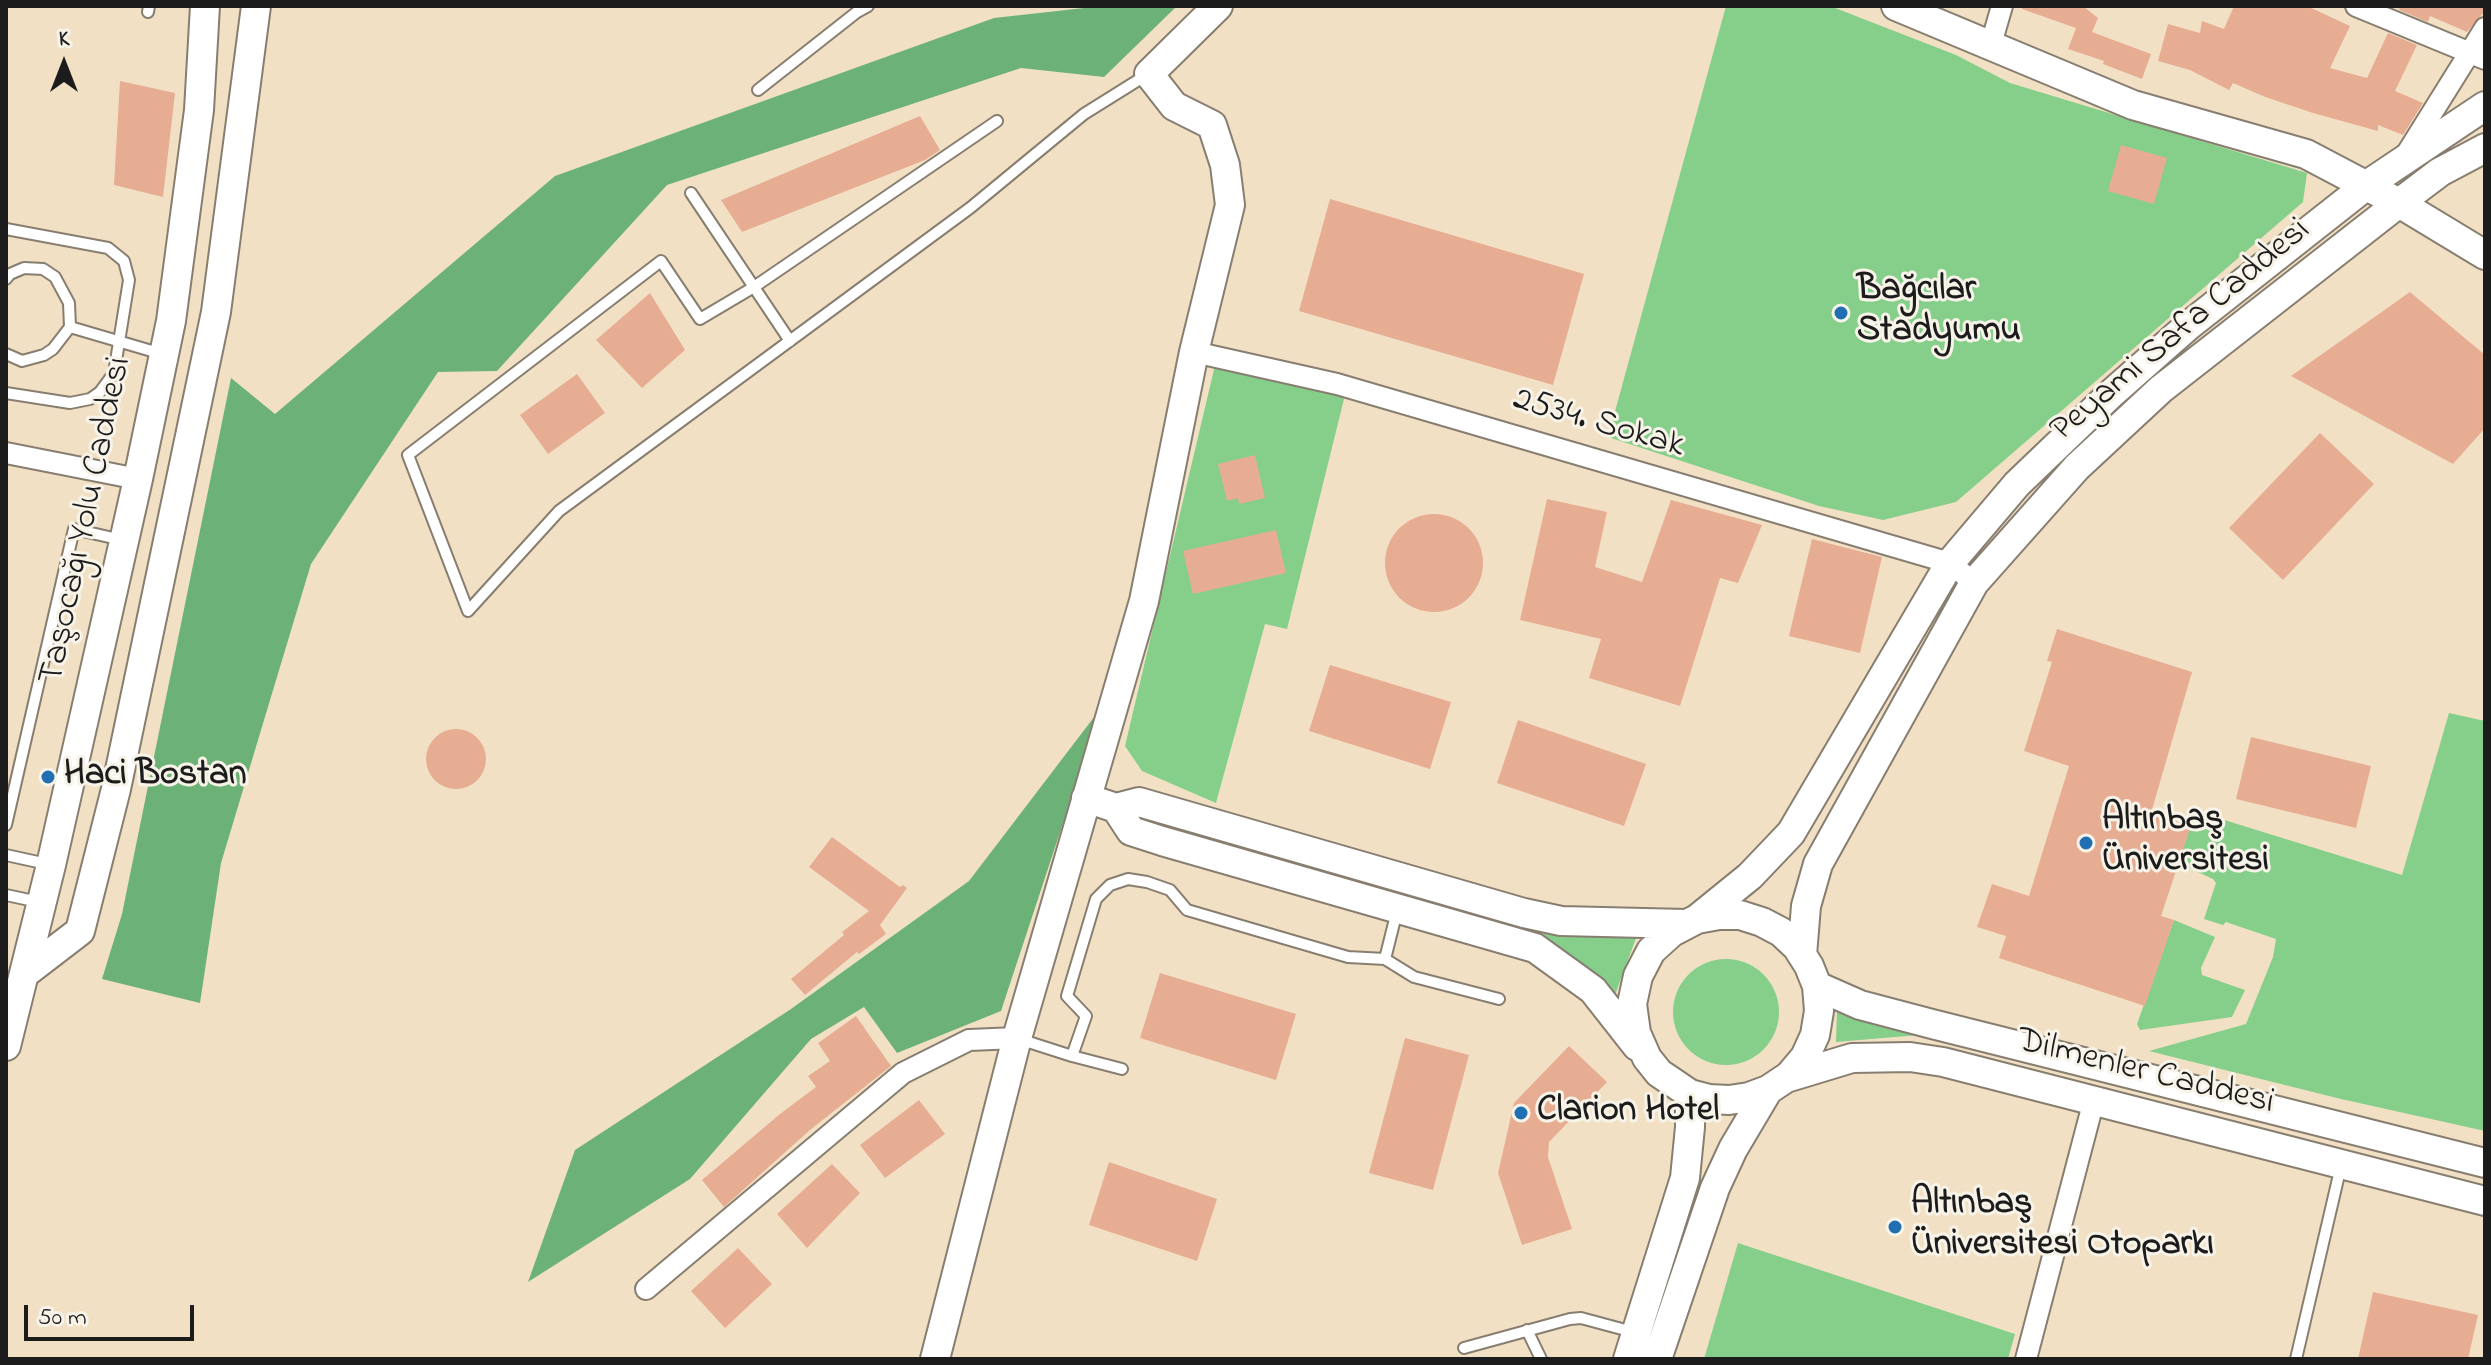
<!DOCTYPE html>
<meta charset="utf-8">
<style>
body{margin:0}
#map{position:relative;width:2491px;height:1365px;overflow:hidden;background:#f2e0c5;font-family:"Indie Flower",sans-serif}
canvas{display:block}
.frame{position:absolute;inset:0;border:8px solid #1c1c1c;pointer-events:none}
.north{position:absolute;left:24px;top:24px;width:80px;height:80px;-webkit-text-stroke:6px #f7f3e8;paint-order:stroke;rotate:0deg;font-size:22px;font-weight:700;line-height:32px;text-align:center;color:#1c1c1c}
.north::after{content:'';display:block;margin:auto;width:28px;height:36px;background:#1c1c1c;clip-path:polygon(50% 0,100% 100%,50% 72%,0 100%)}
.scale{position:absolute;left:24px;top:1305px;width:170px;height:36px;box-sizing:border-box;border:4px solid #1c1c1c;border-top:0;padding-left:10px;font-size:24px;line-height:28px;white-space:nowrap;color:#1c1c1c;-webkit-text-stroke:6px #f7f3e8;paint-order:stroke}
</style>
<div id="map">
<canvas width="2491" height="1365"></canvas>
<div class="frame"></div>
<div class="north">K</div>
<div class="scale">50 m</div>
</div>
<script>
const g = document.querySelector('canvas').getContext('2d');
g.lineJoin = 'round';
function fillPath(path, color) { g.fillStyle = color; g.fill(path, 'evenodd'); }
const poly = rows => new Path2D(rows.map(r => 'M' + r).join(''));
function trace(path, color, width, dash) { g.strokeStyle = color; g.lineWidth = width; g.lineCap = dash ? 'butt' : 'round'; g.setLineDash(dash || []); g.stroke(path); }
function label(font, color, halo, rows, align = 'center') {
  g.font = font + ' "Indie Flower",sans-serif'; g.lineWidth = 6; g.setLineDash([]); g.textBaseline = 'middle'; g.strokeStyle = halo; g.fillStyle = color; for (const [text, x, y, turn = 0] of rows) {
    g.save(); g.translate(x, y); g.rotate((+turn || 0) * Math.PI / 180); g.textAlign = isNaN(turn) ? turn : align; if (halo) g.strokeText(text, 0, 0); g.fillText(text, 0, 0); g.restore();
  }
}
fillPath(poly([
 [1726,6,1830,6,1956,55,2010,83,2307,173,2303,202,1956,502,1883,520,1819,506,1608,437],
 [1216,361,1346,391,1287,629,1265,624,1216,803,1142,771,1125,746],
 [2449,713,2485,721,2485,1131,2341,1099,2149,1051,2246,1024,2273,957,2276,939,2226,922,2223,925,2204,919,2216,883,2213,879,2174,861,2192,810,2402,875],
 [2174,920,2215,937,2201,968,2202,975,2245,990,2232,1017,2140,1030,2137,1024],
 [1545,928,1639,930,1615,995,1606,993,1543,934],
 '1673 1012a53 53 0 1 1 106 0a53 53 0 1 1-106 0Z',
 [1837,1011,1919,1035,1836,1042],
 [1738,1243,2015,1334,2008,1359,1704,1359]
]), '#85cf8b');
fillPath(poly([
 [1102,6,1177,6,1104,77,1021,68,667,185,497,371,438,372,311,564,221,863,200,1003,102,979,122,914,231,378,275,414,555,176,994,18],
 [1101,708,1001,1011,897,1053,864,1007,811,1039,690,1179,528,1282,575,1150,791,1009,969,881]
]), '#6cb277');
fillPath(poly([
 [2022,6,2083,6,2098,18,2092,32,2151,54,2142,79,2103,64,2104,61,2068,49,2076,28,2022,9],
 [2234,6,2307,6,2350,26,2330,68,2367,78,2388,33,2417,45,2395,91,2423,103,2403,135,2378,125,2378,131,2313,113,2265,97,2233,83,2229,90,2190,70,2158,61,2168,24,2200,33,2202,21,2224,29],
 [2400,6,2485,6,2485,11,2467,32,2430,16,2428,22,2399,10],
 [120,81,175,93,163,197,114,185],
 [920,116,940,150,925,160,742,232,721,200],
 [2121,145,2167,158,2154,204,2108,191],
 [1330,199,1584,274,1553,385,1299,311],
 [2410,292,2485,355,2485,428,2453,464,2291,376],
 [650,293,685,350,642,388,596,340],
 [577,374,605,413,548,454,520,415],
 [2320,433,2374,484,2283,580,2229,528],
 [1255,455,1265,498,1239,504,1238,498,1227,501,1218,464],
 [1547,499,1607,512,1595,567,1642,582,1671,500,1762,525,1738,583,1720,578,1680,706,1589,678,1601,639,1520,620],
 '1385 563a49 49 0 1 1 98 0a49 49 0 1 1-98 0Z',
 [1276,530,1286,573,1193,594,1183,551],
 [1812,539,1882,557,1860,653,1789,636],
 [2057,629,2192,672,2151,813,2191,826,2161,916,2174,920,2145,1006,1999,958,2006,936,1977,927,1992,884,2029,896,2069,766,2024,751,2052,662,2047,661],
 [1330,665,1451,702,1430,769,1309,731],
 [1518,720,1646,764,1624,826,1497,783],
 '426 759a30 30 0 1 1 60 0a30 30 0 1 1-60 0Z',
 [2251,737,2371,766,2356,828,2236,799],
 [832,837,900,887,903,885,907,888,880,925,886,934,859,954,857,952,805,995,791,979,844,935,842,932,869,911,809,867],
 [1160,973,1296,1014,1276,1080,1140,1038],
 [856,1016,891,1066,810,1130,724,1207,702,1180,780,1114,816,1087,808,1076,830,1061,818,1043],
 [1405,1038,1469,1055,1433,1190,1369,1173],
 [1569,1046,1607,1082,1549,1142,1548,1157,1572,1229,1522,1245,1498,1173,1514,1103],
 [919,1100,945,1134,885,1178,860,1145],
 [1109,1162,1217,1199,1197,1261,1089,1225],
 [832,1164,860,1193,807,1248,777,1214],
 [738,1248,772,1284,725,1328,691,1291],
 [2373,1292,2478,1315,2468,1359,2358,1359]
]), '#e7ad93');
const lane = poly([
 [148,12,149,6],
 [758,90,857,12,868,6],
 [997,121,754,287,700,319,661,261,408,455,468,611,559,511,970,208,1084,114,1148,74],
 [691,193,790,341],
 [6,229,108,248,124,261,129,280,114,373,100,392,90,399,70,403,6,393],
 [6,279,10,274,24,268,43,269,55,277,69,303,70,327,162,354],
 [6,354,22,361,44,355,53,349,70,327],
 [6,825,74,529,122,540],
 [6,855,47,864],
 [6,895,39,902],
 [1385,959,1397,911],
 [1019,1039,1072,1056,1086,1016,1067,996,1096,899,1110,885,1128,879,1147,882,1170,890,1187,910,1348,957,1385,959,1414,977,1499,999],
 [1072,1056,1122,1069],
 [1527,1330,1541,1359],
 [1464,1348,1570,1319,1581,1318,1633,1332],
 [2296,1359,2341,1166]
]);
const street = poly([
 [2356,6,2485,59],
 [1991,44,2002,6],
 [2407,153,2485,28],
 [1194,352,1337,384,1950,563,1974,583],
 [6,453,138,479],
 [646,1289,903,1073,969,1040,1017,1038],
 [2026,1359,2094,1100]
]);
const secondary = poly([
 [1896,6,2133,105,2306,154,2399,203,2485,255],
 [1086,798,1116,808,1139,802,1524,913,1561,921,1686,924],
 [1116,808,1131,831,1162,841,1535,948,1593,990,1637,1046],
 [1697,919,1719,915,1740,915,1762,922,1781,932,1797,947,1809,966,1817,986,1819,1011,1815,1035,1805,1057,1789,1076,1768,1090,1749,1097,1729,1100,1709,1099,1690,1094,1659,1073,1647,1058,1636,1033,1632,1004,1638,976,1651,951,1672,932,1697,919,1750,876,1791,833,1950,563,2017,484,2112,393,2188,326,2367,185,2485,106],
 [1802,955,1806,906,1818,864,1974,583,2077,467,2161,389,2399,203,2440,172,2485,148],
 [24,974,80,931,116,789,216,312,256,6],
 [1817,986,1860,1005,1932,1024,2485,1163],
 [6,1046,51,865,138,479,171,321,199,110,205,6],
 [1786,1078,1852,1058,1910,1057,1943,1062,2485,1201],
 [935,1359,1017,1038,1144,601,1194,352,1230,205,1225,165,1212,125,1174,106,1149,74,1218,6],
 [1628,1359,1685,1178,1690,1127,1690,1094],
 [1657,1359,1715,1188,1733,1149,1768,1090]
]);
trace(lane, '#877e70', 14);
trace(street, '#877e70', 24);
trace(secondary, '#877e70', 32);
trace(lane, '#fff', 10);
trace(street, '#fff', 20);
trace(secondary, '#fff', 28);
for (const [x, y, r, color] of [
 [1841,313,8,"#1f6fb2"],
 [48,777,8,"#1f6fb2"],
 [2086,843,8,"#1f6fb2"],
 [1521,1113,8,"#1f6fb2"],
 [1895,1227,8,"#1f6fb2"]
]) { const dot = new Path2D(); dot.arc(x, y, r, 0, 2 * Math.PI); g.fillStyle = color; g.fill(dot); trace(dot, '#f7f3e8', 3); }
label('bold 36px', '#1c1c1c', '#f7f3e8', [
 ["Bağcılar",1857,292],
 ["Stadyumu",1857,333],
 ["Haci Bostan",64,777],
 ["Altınbaş",2102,822],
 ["Üniversitesi",2102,863],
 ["Clarion Hotel",1537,1113],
 ["Altınbaş",1911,1206],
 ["Üniversitesi Otoparkı",1911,1247]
], 'left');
label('36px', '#1c1c1c', '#f7f3e8', [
 ["Peyami Safa Caddesi",2182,332,-40],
 ["2534. Sokak",1598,425,16],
 ["Taşocağı Yolu Caddesi",88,521,-78],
 ["Dilmenler Caddesi",2145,1074,14]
]);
</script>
